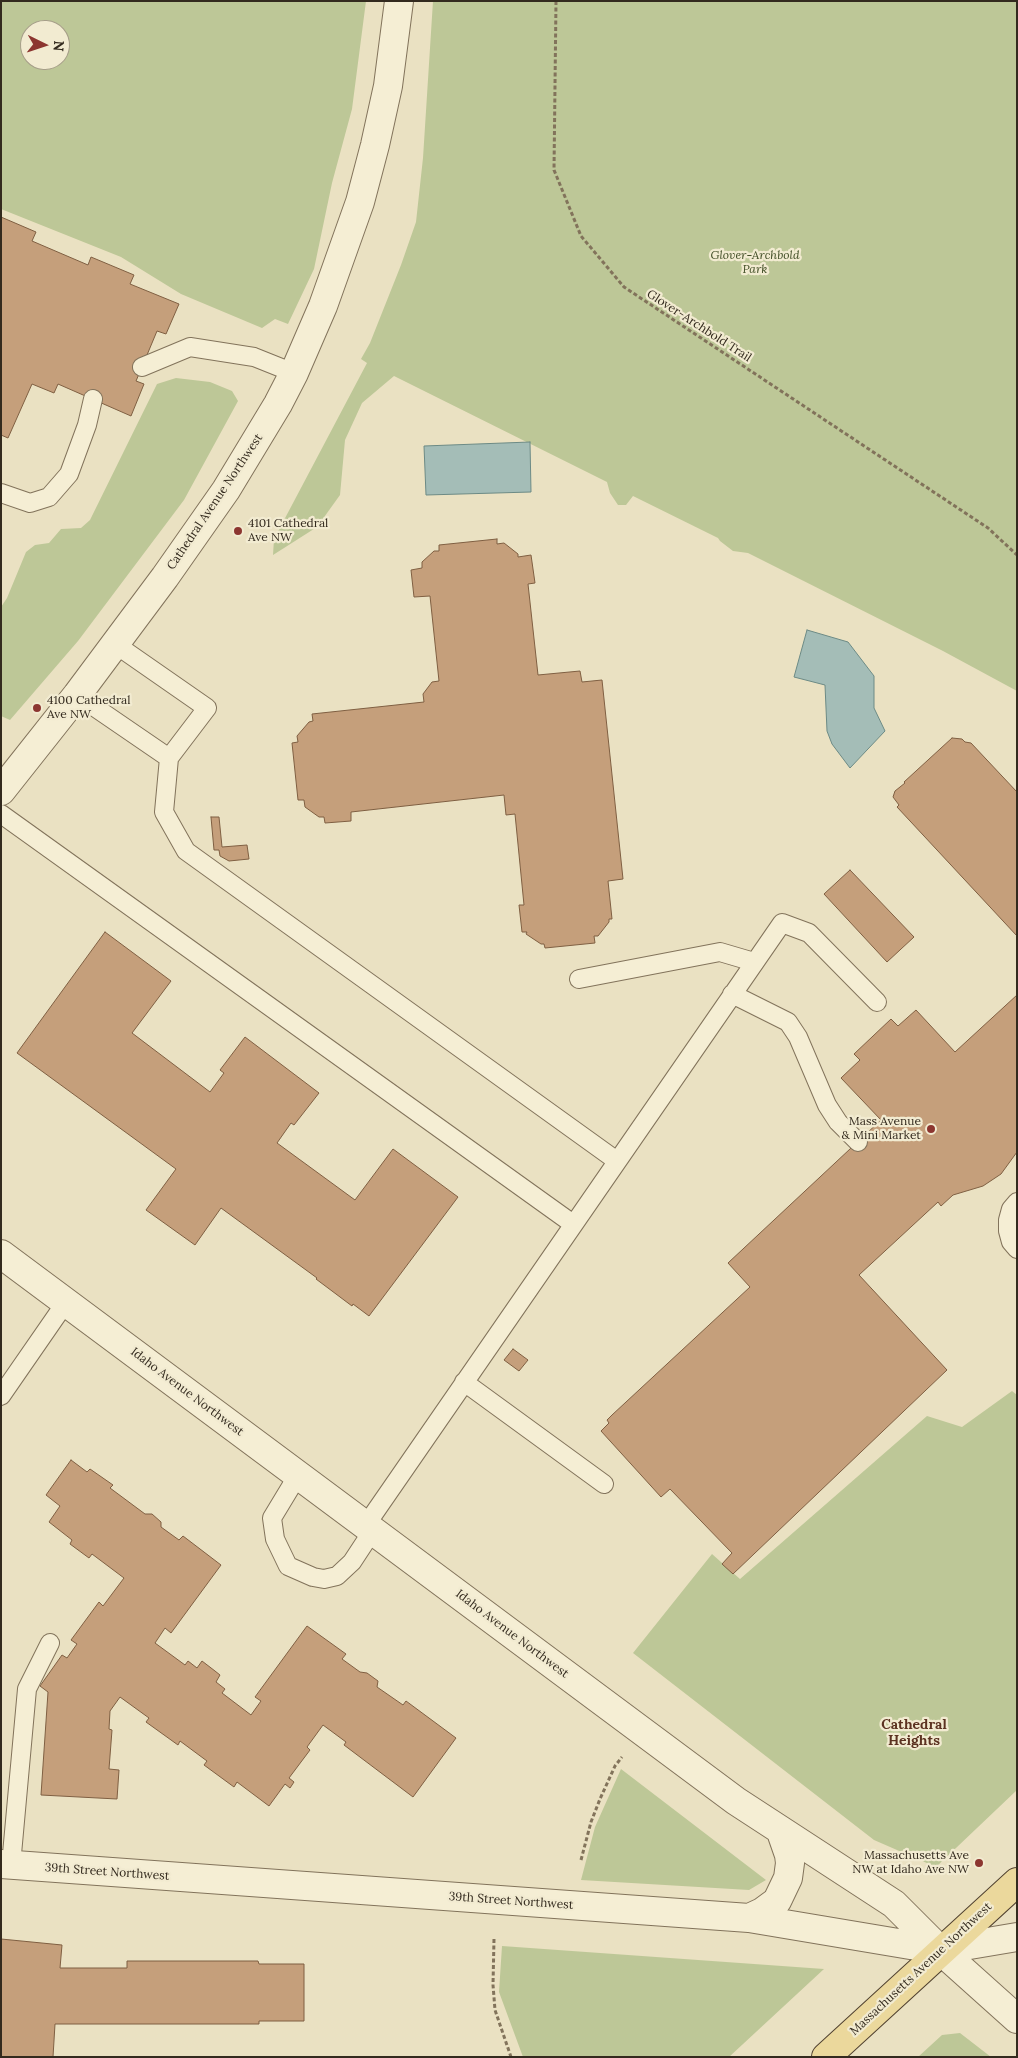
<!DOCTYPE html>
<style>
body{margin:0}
#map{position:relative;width:1018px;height:2058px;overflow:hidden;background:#eae1c2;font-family:Lora,serif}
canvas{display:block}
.frame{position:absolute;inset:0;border:2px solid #332a1e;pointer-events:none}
.north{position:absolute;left:20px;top:20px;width:50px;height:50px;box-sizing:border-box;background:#f2ebd1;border:1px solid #a69e89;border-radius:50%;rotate:94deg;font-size:14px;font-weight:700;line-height:20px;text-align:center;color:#332a1e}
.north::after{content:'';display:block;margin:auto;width:18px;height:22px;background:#8c3630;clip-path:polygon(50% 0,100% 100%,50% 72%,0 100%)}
</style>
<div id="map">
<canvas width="1018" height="2058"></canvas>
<div class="frame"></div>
<div class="north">N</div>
</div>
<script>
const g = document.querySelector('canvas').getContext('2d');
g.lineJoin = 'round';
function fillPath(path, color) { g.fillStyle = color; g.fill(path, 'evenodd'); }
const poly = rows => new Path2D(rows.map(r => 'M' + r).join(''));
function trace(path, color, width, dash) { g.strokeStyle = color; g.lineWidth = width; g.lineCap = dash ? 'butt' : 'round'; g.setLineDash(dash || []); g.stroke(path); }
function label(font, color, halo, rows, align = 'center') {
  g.font = font + ' Lora,serif'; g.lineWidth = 4.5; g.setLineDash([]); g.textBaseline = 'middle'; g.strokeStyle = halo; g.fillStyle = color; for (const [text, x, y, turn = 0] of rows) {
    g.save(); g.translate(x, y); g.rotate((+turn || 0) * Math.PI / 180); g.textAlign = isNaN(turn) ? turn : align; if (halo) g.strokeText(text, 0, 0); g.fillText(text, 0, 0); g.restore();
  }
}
fillPath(poly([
 [1,1,366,1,352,109,332,183,314,269,288,324,275,319,262,328,181,294,121,257,1,209],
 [30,30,60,30,60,60,30,60],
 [433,1,1017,1,1017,691,943,651,748,553,733,551,720,541,718,538,633,496,626,505,618,505,610,493,607,482,394,376,362,403,345,440,340,495,317,527,273,555,274,539,367,363,361,359,370,343,401,265,416,222,423,158],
 [176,378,210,382,232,391,238,401,184,500,78,641,10,720,1,716,1,607,7,598,26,552,35,545,49,543,61,529,81,528,90,520,157,384],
 [1012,1391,1017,1395,1017,1790,936,1867,874,1840,633,1653,712,1554,740,1579,927,1416,962,1427],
 [621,1769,766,1880,749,1890,581,1880,595,1827],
 [502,1946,824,1969,729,2057,523,2057,499,1992],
 [960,2033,991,2057,918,2057,942,2035]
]), '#bdc797');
const water = poly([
 [530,442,531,492,426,495,424,446,530,442],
 [807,630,848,642,874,676,874,708,885,731,850,768,832,744,827,731,825,685,794,677,807,630]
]);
fillPath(water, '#a4bdb7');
trace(water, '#6c8a85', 1);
const building = poly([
 [1,217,36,232,32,241,88,265,91,257,134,275,130,284,179,304,166,334,157,331,142,367,136,381,144,384,131,416,58,384,54,393,32,384,8,438,1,435,1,217],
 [497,539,497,544,504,543,518,554,518,557,531,555,535,583,528,584,538,675,580,671,582,682,602,680,623,879,608,881,612,919,609,919,609,922,598,936,594,936,595,943,545,948,544,944,541,944,526,934,527,932,522,932,519,905,524,905,515,814,506,815,504,795,351,812,351,821,325,823,324,817,319,817,305,807,304,800,298,800,292,743,298,742,297,736,309,722,313,721,312,714,424,702,423,694,432,682,439,681,430,596,414,597,411,570,422,568,422,562,434,551,439,551,439,545,497,539],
 [952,738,962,739,965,742,971,743,1017,792,1017,936,897,807,899,805,893,797,895,791,905,783,904,782,952,738],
 [211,817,219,817,222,847,247,845,249,859,229,861,220,856,219,850,214,850,211,817],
 [850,870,914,937,887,962,824,894,850,870],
 [105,932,171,981,132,1033,210,1092,224,1073,220,1070,245,1037,319,1093,294,1125,291,1123,277,1143,355,1200,393,1149,458,1197,369,1316,353,1304,352,1306,316,1279,317,1278,221,1208,195,1245,146,1210,176,1169,17,1053,105,932],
 [1017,995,1017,1152,1001,1174,983,1186,953,1195,941,1206,938,1202,859,1275,947,1370,733,1574,722,1564,732,1553,670,1489,661,1497,601,1431,609,1423,607,1420,612,1415,750,1287,728,1263,881,1120,841,1078,860,1060,854,1054,891,1019,898,1026,916,1010,955,1052,1017,995],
 [513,1349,528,1360,519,1371,504,1360,513,1349],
 [71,1460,87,1472,90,1469,113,1485,110,1488,145,1514,152,1514,161,1522,161,1527,179,1540,183,1536,221,1565,171,1633,165,1628,155,1643,185,1665,188,1661,197,1668,202,1661,215,1671,220,1675,216,1682,225,1689,222,1693,251,1715,261,1701,255,1697,307,1626,346,1654,342,1659,360,1672,367,1673,378,1681,377,1687,403,1705,406,1701,456,1738,413,1797,344,1745,346,1742,323,1725,307,1747,310,1750,289,1778,294,1782,290,1788,285,1784,269,1806,237,1782,234,1787,204,1765,207,1761,180,1741,178,1745,146,1722,149,1718,120,1697,110,1711,109,1729,112,1730,109,1769,119,1770,117,1799,41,1795,48,1692,40,1686,62,1655,67,1658,77,1644,71,1640,99,1602,103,1606,124,1578,92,1554,89,1558,70,1544,72,1540,49,1522,60,1506,46,1495,71,1460],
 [1,1939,62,1945,60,1968,127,1968,127,1961,258,1961,259,1964,304,1964,304,2021,259,2021,259,2024,55,2024,53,2057,1,2057,1,1939]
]);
fillPath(building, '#c59f7b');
trace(building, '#7f5f42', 1);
const service = poly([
 [142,367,190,347,254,357,294,373],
 [1,493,30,503,49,497,69,474,87,425,93,399],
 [115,644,207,708,169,758,164,812,186,851,617,1161],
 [77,695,169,758],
 [1,814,573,1224],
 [579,979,720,952,754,962],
 [732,994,788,1022,798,1037,827,1105,838,1122,858,1142],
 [1017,1202,1011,1209,1008,1220,1008,1231,1011,1242,1017,1249],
 [464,1382,604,1484],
 [1,1396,66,1302],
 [298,1475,272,1518,275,1539,288,1566,313,1577,324,1579,337,1576,352,1562,373,1530],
 [366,1525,782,923,809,933,877,1002],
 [11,1865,27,1689,50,1643]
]);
const tertiary = poly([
 [1,791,77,695,165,577,226,490,278,404,294,373,323,306,360,202,375,145,388,86,399,1],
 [1,1254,736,1801,894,1904,940,1950,1017,2019],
 [1,1864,749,1918,940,1950,1017,1937],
 [749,1918,762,1912,777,1901,788,1878,790,1863,789,1855,781,1832]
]);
const primary = poly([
 [826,2057,1017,1882]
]);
trace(service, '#82735b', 20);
trace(tertiary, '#82735b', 30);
trace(primary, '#50412f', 30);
trace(poly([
 [556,1,554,170,581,236,624,287,988,528,1017,555],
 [581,1860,591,1822,600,1799,615,1766,622,1757],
 [494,1939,493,1985,495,2010,511,2057]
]), '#82735b', 3, [4, 2.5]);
trace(service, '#f5eed4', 18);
trace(tertiary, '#f5eed4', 28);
trace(primary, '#ebd89c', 28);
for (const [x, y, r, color] of [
 [238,531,5,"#8c3630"],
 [37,708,5,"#8c3630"],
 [931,1129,5,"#8c3630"],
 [979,1863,5,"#8c3630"]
]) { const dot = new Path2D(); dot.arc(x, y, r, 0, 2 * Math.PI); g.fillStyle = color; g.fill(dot); trace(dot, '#f2ebd1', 2); }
label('italic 12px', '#414e26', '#f2ebd1', [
 ["Glover-Archbold",755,256],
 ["Park",755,270]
]);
label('12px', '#332a1e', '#f2ebd1', [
 ["Glover-Archbold Trail",699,326,33],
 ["Cathedral Avenue Northwest",215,502,-56],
 ["Idaho Avenue Northwest",187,1392,37],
 ["Idaho Avenue Northwest",512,1634,37],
 ["39th Street Northwest",107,1872,4],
 ["39th Street Northwest",511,1901,4],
 ["Massachusetts Avenue Northwest",921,1969,-43]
]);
label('12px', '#332a1e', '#f2ebd1', [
 ["4101 Cathedral",248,524],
 ["Ave NW",248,538],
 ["4100 Cathedral",47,701],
 ["Ave NW",47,715],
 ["Mass Avenue",921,1122,"right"],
 ["& Mini Market",921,1136,"right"],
 ["Massachusetts Ave",969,1856,"right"],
 ["NW at Idaho Ave NW",969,1870,"right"]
], 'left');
label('bold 14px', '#5c3221', '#f2ebd1', [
 ["Cathedral",914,1725],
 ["Heights",914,1741]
]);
</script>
